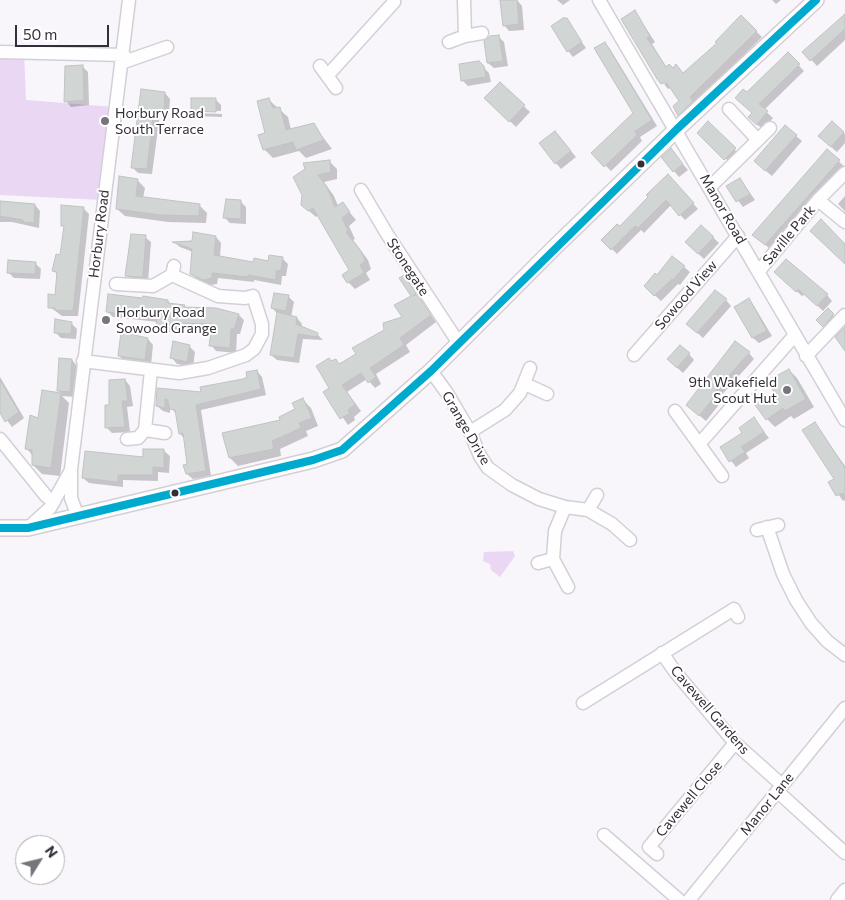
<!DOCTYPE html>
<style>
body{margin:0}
#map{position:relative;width:845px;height:900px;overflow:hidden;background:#f8f5fb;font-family:Commissioner,sans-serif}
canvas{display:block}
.north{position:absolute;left:15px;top:835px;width:50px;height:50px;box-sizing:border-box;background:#fff;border:1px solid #aeabaf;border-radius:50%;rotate:54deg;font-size:14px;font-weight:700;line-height:20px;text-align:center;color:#342e38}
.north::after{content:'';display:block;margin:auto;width:18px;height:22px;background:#79747c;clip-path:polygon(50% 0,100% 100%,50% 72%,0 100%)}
.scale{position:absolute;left:15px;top:25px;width:94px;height:22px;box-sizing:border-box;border:2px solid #342e38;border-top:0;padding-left:6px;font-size:15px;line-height:18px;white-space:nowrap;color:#342e38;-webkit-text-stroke:4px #fff;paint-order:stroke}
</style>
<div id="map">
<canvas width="845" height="900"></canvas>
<div class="north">N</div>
<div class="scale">50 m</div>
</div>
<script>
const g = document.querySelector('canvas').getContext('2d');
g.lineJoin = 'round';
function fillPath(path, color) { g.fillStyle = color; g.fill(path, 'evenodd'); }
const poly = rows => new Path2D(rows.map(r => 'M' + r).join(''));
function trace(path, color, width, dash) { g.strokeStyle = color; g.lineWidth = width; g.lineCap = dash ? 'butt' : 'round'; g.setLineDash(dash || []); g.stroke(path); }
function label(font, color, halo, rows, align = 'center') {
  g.font = font + ' Commissioner,sans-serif'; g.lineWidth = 4; g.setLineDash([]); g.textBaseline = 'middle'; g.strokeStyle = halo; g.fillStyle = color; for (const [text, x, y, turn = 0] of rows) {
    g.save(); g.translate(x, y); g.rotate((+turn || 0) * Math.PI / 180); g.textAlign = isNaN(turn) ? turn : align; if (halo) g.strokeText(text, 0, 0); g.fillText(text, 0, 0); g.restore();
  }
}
fillPath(poly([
 [24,51,26,100,114,107,103,200,0,195,0,52],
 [513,551,515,556,500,577,491,570,490,564,483,561,484,552]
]), '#e9d7f4');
fillPath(poly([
 [517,0,522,6,524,30,509,31,504,25],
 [557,0,570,0,563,5],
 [772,0,781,0,776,4],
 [635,12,655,42,652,44,667,68,683,74,718,43,741,17,762,37,695,104,684,120,679,115,680,101,671,88,668,89,664,84,672,80,662,83],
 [845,15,845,40,817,66,804,52],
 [566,20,586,48,573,57,568,51],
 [498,36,504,42,508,66,494,68,488,63],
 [605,44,610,49,657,126,640,137,642,141,611,171,593,153,634,114],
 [788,54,804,71,764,110,773,118,763,129,755,123,747,94],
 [479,63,489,73,491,82,468,86,462,80],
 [82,66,88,72,89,105,71,107,66,101],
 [500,83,530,112,516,127,486,98],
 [142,91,165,93,170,99,169,115,160,114,152,174,138,173,132,167],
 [216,100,221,105,221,111,196,110,196,113,222,114,222,117,198,116,192,111],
 [269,100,288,117,291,130,313,124,332,149,306,158,299,151,273,158,264,149],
 [832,122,845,134,845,143,837,152,825,142],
 [708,123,740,155,731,164,699,133],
 [555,132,576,157,561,169,556,163],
 [796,136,802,141,772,176,761,167],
 [827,151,845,167,771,250,760,240],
 [676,156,688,170,679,177,674,171],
 [330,162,337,169,337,179,324,182,334,196,338,206,343,204,356,220,349,226,355,239,353,240,368,260,371,269,366,273,370,280,355,289,348,282,351,270,319,215,316,217,302,205,304,195,295,178],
 [740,179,755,200,743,207,728,187],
 [137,180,145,188,143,198,199,205,207,213,206,223,168,222,125,216,117,209],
 [673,181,698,209,685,220,671,205,644,233,641,230,617,254,603,240],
 [845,196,845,211,838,204],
 [0,202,35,205,40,211,39,228,12,222,0,222],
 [241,202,246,207,246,224,230,223,224,217],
 [83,208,89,214,78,316,62,316,50,307,56,296,58,275,54,271,61,256,65,227,63,225],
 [701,226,719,243,704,259,692,248],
 [145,237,151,242,148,282,132,281,126,275],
 [216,237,221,243,220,257,254,263,282,258,288,264,286,276,282,276,281,285,254,280,254,282,218,278,217,284,210,285,198,280,192,274,193,252,180,247,175,243],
 [36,264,41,269,40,279,14,278,8,272],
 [684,267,690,272,680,285,678,284,661,301,645,286,657,277],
 [404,277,436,322,406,345,410,352,376,374,381,384,375,388,367,379,347,392,361,411,354,417,355,420,348,425,325,392,330,389,332,362,336,360,340,365,404,318,413,297],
 [781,277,827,295,832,301,823,311,805,294,802,296],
 [288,296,294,302,291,317,297,318,302,324,301,328,317,334,323,340,303,339,299,363,277,360,271,355,278,314,272,308],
 [726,300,731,306,703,338,693,329],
 [749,300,754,306,772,336,759,343,753,338,736,307],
 [168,301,171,305,186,308,239,315,244,320,240,334,237,334,236,353,216,351,211,345,213,329,179,328,179,333,163,331,157,325,158,322,113,317,107,311],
 [828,310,839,321,829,331,818,320],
 [71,323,77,329,76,339,61,338,55,332],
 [148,339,153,345,151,365,125,361,119,356],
 [189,346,195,352,193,367,177,364,172,358],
 [749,353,754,359,719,398,722,401,706,421,694,411],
 [689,354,694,360,683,373,674,365],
 [72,360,77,366,75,397,62,396,69,403,60,476,42,474,33,465,33,456,27,449,39,419,43,391,62,394,58,390],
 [789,370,797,378,814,407,794,419,791,416,775,427,767,419,776,393],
 [257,371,262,377,266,395,201,410,211,476,193,479,187,474,188,464,184,438,180,434,177,414,170,407,170,413,163,411,157,406,159,389,202,394,243,380],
 [0,377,24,418,12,427,0,411],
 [125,380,130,386,133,406,127,407,130,432,112,433,106,427,110,406],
 [303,400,311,408,318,426,306,431,308,436,280,449,281,456,238,466,230,458,297,410],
 [754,419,769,438,746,453,749,458,736,467,721,448,744,433],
 [815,424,845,466,845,500,843,501,830,482,836,479],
 [164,451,170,456,169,473,158,472,158,481,123,480,123,487,89,483,83,478]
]), '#0003');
const building = poly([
 [500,0,517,0,519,24,503,26,500,0],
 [635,10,650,36,647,38,666,67,669,64,673,68,676,64,683,73,717,43,715,42,741,15,757,31,690,97,693,101,678,116,673,106,679,101,666,82,661,84,657,79,621,19,635,10],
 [845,14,845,29,810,61,802,52,845,14],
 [563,18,567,18,582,42,567,52,551,26,563,18],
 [499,35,503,61,487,63,484,41,490,36,499,35],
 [605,42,652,120,635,131,637,135,604,167,591,153,633,113,594,48,605,42],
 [788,52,800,64,759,104,768,111,757,125,748,117,752,113,735,98,743,89,747,92,788,52],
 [479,61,484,66,486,77,461,81,459,64,479,61],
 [83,65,84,100,64,102,65,66,83,65],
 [500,82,525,105,509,122,484,98,500,82],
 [141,89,165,92,164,110,154,109,147,169,131,168,141,89],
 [191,98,216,98,216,112,191,111,191,98],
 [269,98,273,108,280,107,286,130,314,123,324,140,296,150,293,142,263,150,258,135,265,133,257,101,269,98],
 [708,121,736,148,724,160,697,133,708,121],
 [832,121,844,132,831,147,818,136,832,121],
 [785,125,797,135,765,171,754,161,785,125],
 [555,131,571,151,555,164,539,143,555,131],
 [671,148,683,164,673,172,661,157,671,148],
 [827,149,840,160,765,245,752,235,827,149],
 [330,160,331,172,318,175,327,187,335,207,343,202,350,212,342,218,348,231,346,232,361,251,365,261,360,265,364,273,347,283,342,275,349,270,313,208,308,211,301,205,302,195,293,177,305,169,303,163,330,160],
 [668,174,694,203,679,216,666,200,638,228,635,226,611,250,601,240,617,224,620,226,648,197,646,195,668,174],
 [119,176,138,179,136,196,200,204,199,216,160,215,116,209,119,176],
 [740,178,750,194,736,202,726,186,740,178],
 [226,199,241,200,241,219,223,218,226,199],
 [0,201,35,204,34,223,23,222,23,220,0,216,0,201],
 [61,205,84,207,73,311,55,310,55,308,48,308,48,294,55,295,57,272,52,271,56,254,60,255,64,226,61,226,61,205],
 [821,219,845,244,845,264,810,231,821,219],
 [701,225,714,237,698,254,685,242,701,225],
 [193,232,216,236,214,255,253,262,254,258,268,261,269,255,283,257,281,270,276,271,276,280,248,275,248,277,212,273,212,278,203,280,190,274,192,249,172,242,192,241,193,232],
 [131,234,146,235,143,277,125,276,131,234],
 [672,256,685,266,673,280,672,279,654,296,644,286,655,273,657,275,672,256],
 [786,259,828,294,817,306,798,289,796,292,774,272,786,259],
 [8,260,36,262,35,274,7,273,8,260],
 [404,275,416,293,413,296,417,294,431,315,400,338,404,345,370,368,376,377,368,383,361,373,342,385,355,404,348,410,350,413,340,419,323,392,329,388,316,366,329,358,331,361,336,359,339,364,356,354,352,348,384,330,383,323,402,317,394,305,411,296,399,278,404,275],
 [715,290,727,299,697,333,686,324,715,290],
 [274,293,289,295,286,311,271,308,274,293],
 [108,294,142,298,143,296,168,300,168,303,185,305,184,307,216,308,239,314,234,329,231,329,230,348,209,346,212,324,174,323,174,328,156,326,157,318,106,312,108,294],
 [749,298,767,331,752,338,734,307,749,298],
 [828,308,834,314,823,327,816,320,828,308],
 [277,312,297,317,296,324,318,333,317,337,298,334,294,358,270,355,277,312],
 [55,319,72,322,71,334,54,333,55,319],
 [845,327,845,351,835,337,845,327],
 [121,332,148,338,145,360,118,356,121,332],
 [173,341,190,345,187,362,170,358,173,341],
 [735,341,750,352,714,392,717,394,699,416,686,405,735,341],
 [680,345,690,353,677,368,667,359,680,345],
 [59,358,72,359,70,392,57,391,59,358],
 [789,369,806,399,785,411,783,408,766,420,755,405,774,392,767,381,789,369],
 [257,370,261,389,196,405,206,471,186,474,183,465,187,464,183,433,179,434,175,410,170,409,167,399,165,399,165,408,156,406,157,388,201,392,200,387,243,379,247,377,246,372,257,370],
 [125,379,128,401,122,401,125,427,105,428,105,405,109,405,109,380,125,379],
 [0,380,19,412,5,422,0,413,0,380],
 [42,390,61,393,51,468,32,465,32,450,25,449,30,415,38,418,42,390],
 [303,398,312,418,299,423,301,428,272,441,274,449,229,458,222,433,280,420,279,417,295,409,292,403,303,398],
 [754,417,764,432,741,447,745,452,729,462,720,447,742,433,739,428,754,417],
 [815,422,845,468,845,497,843,493,836,496,828,482,834,479,802,430,815,422],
 [143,449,164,449,164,468,153,467,153,475,118,475,118,482,82,478,85,451,143,457,143,449]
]);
fillPath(building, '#d1d5d3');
trace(building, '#bfc3c2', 1);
const minor = poly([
 [464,0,465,36],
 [599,0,845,420],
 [449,42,465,36,482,33],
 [0,52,124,55],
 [121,63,167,47],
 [320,66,336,88],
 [328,75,394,2,393,0],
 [729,109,757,139],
 [710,187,770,128],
 [361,190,387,234,458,342],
 [818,200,845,222],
 [759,271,818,200,845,173],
 [116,284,153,286,172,275,174,266],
 [634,355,738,236],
 [806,356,845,315],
 [83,361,179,373,208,368,246,355,254,349,262,334,262,324,253,296,245,298,218,296,172,275],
 [151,370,145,430,165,433],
 [431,371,447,393,470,432,480,456,488,468,512,485,539,499,565,507,588,510,612,524,630,540],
 [525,384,547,394],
 [675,411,722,476],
 [470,432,505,410,520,393,530,368],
 [0,439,46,496,54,502],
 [127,439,138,438,145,430],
 [700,443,795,335],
 [565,507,555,531,553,559,568,587],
 [588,510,597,495],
 [77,514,71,498,71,469,129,0],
 [29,527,50,508,70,472],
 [767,527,783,574,796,600,811,623,827,641,845,655],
 [757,530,778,525],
 [538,563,553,559],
 [662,653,676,673,735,743,782,785],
 [583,703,734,609,738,617],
 [777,791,845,853],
 [604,835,679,900],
 [657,854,649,847,735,743],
 [689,900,845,708],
 [837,900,845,890]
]);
const major = poly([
 [0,528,28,528,313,460,342,450,431,371,555,247,677,129,816,0]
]);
trace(minor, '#d4cfd7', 15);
trace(major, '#d4cfd7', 18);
trace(minor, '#fefefe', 12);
trace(major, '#fefefe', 15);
trace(poly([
 [0,528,28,528,313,460,342,450,431,371,677,129,816,0]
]), '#00a9ce', 8);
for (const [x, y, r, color] of [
 [105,121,5,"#79747c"],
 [641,164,4.5,"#342e38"],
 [106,320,5,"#79747c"],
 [787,390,5,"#79747c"],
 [175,493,4.5,"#342e38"]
]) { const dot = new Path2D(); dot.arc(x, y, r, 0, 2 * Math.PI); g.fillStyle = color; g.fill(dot); trace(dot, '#fff', 2); }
label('14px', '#342e38', '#fff', [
 ["Horbury Road",115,113],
 ["South Terrace",115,129],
 ["Horbury Road",116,312],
 ["Sowood Grange",116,328],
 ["9th Wakefield",777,382,"right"],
 ["Scout Hut",777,398,"right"]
], 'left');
label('14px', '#342e38', '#fff', [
 ["Manor Road",723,209,60],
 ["Horbury Road",99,234,-83],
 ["Saville Park",789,235,-50],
 ["Stonegate",408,267,57],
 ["Sowood View",686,295,-49],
 ["Grange Drive",466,428,60],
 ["Cavewell Gardens",710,710,49],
 ["Cavewell Close",689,799,-50],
 ["Manor Lane",767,804,-51]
]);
</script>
